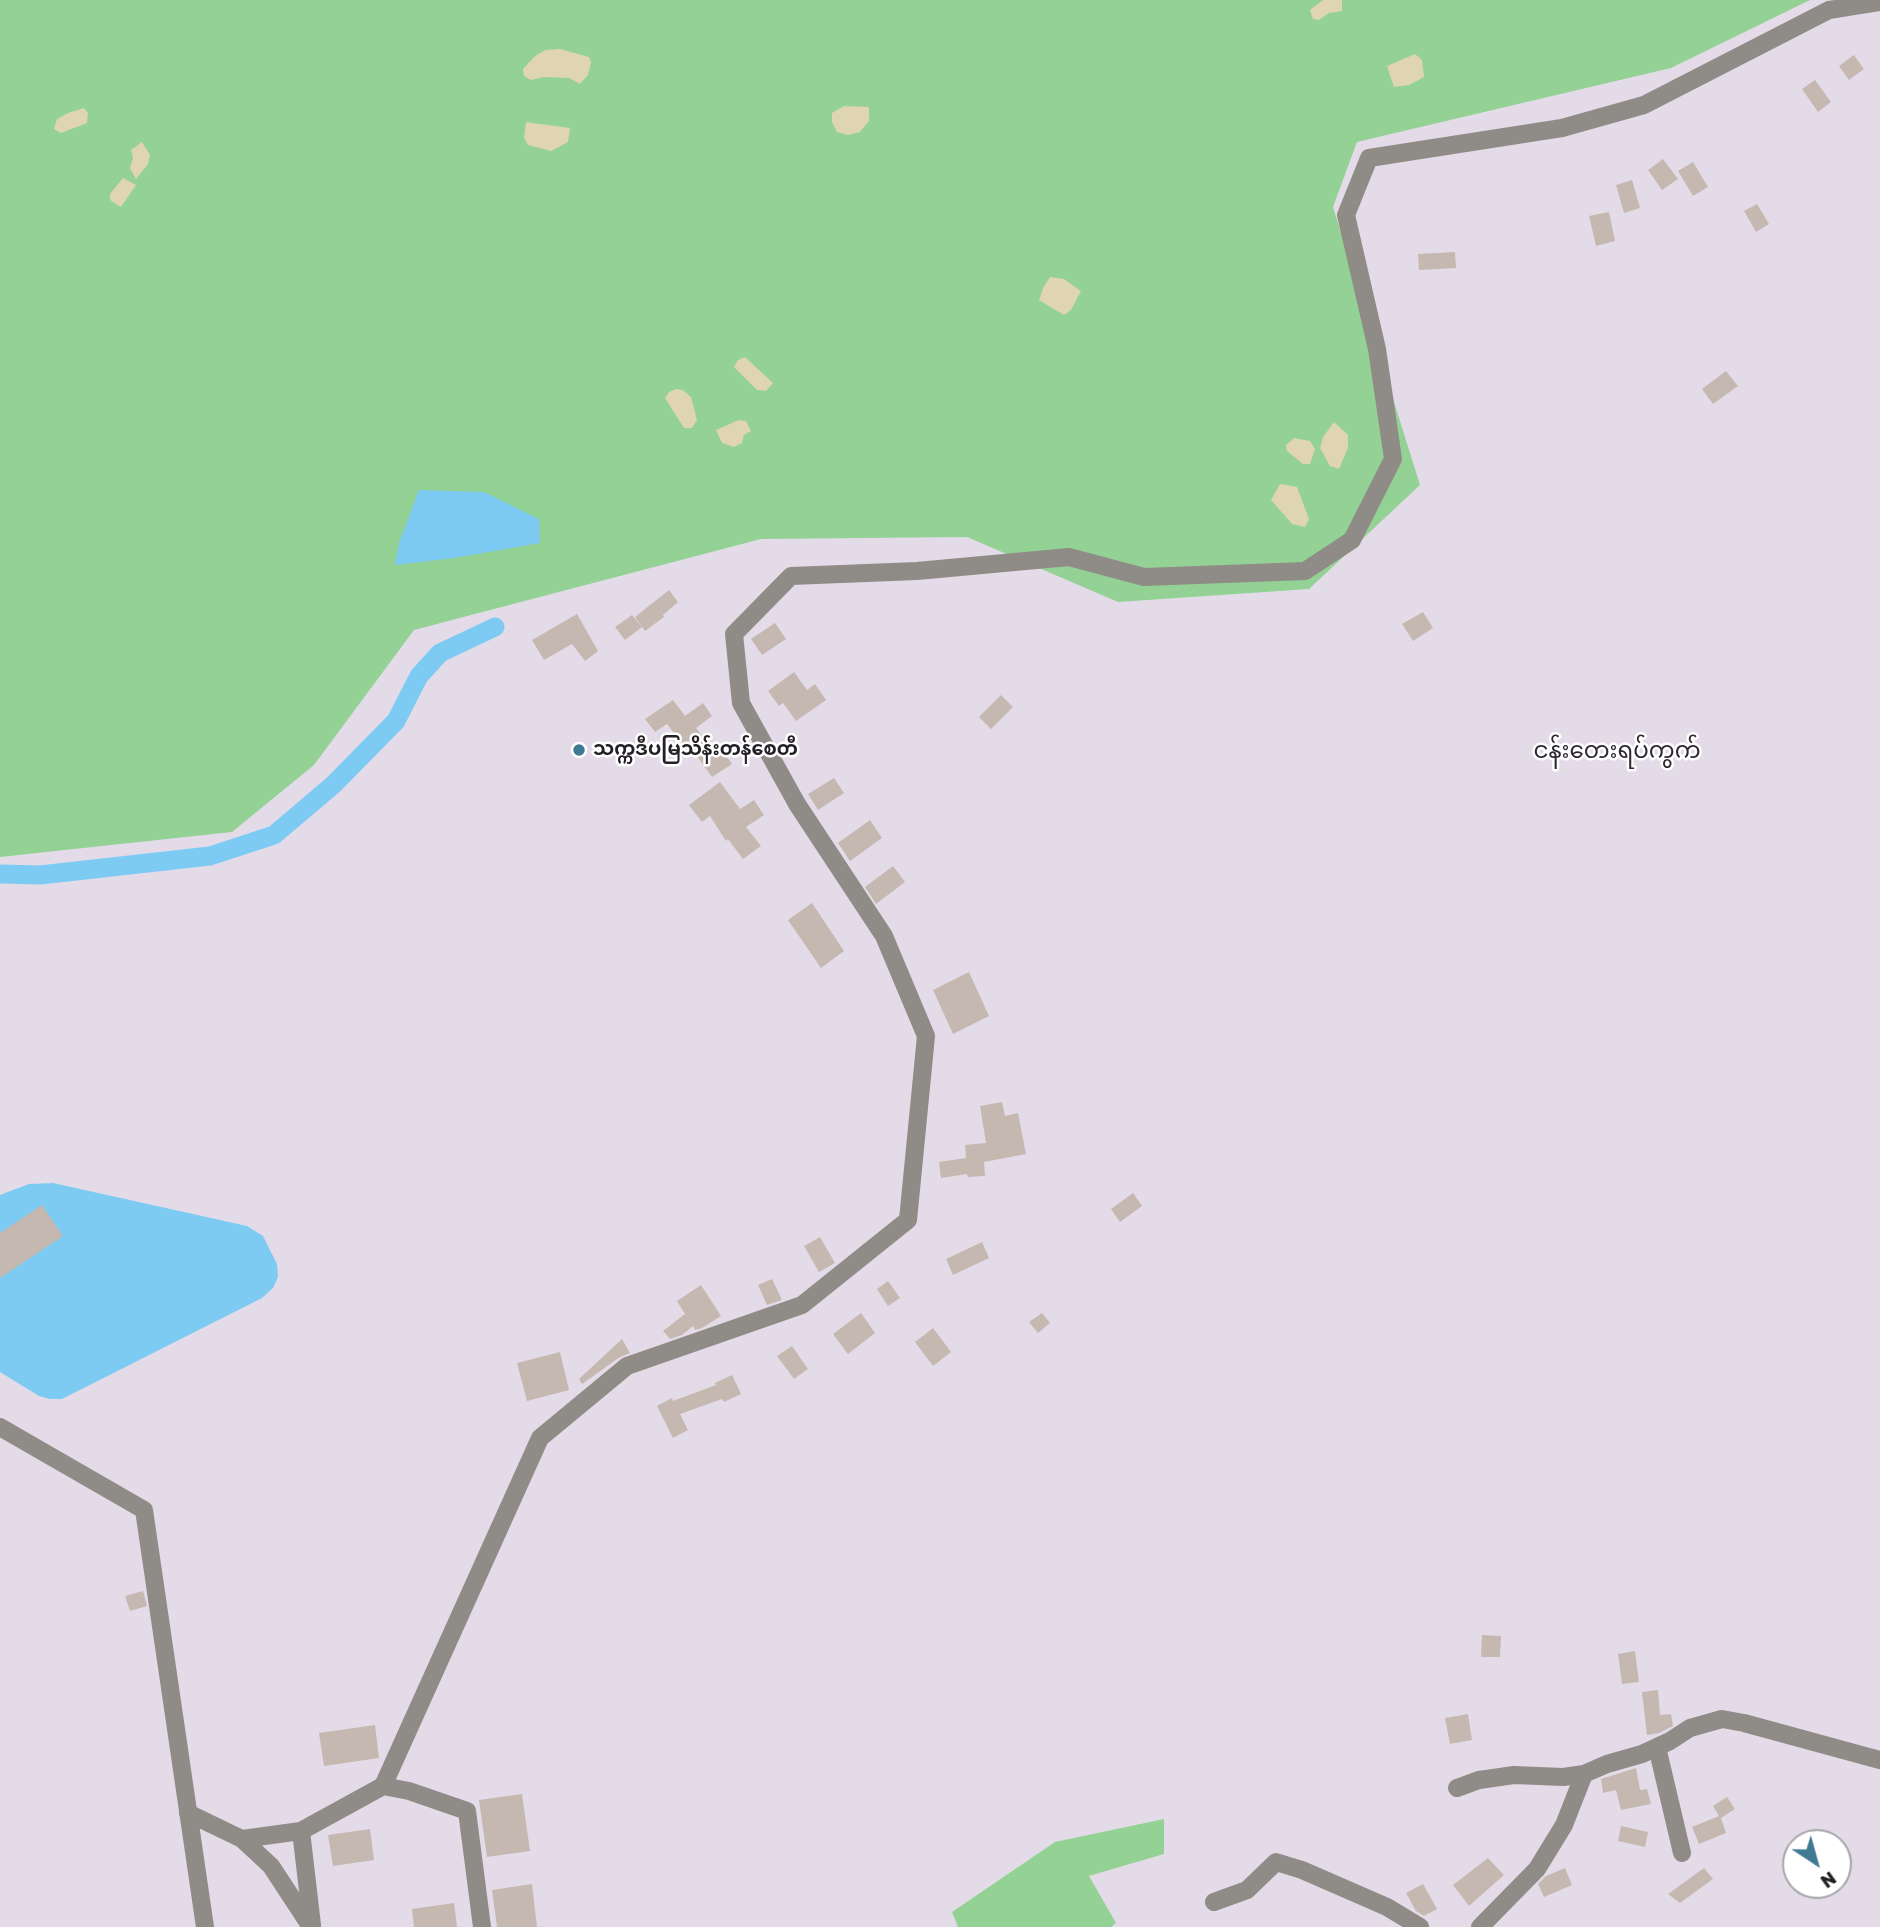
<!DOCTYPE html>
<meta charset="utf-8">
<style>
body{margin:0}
#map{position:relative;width:1880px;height:1927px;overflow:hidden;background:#e3dce8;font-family:Rubik,sans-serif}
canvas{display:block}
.north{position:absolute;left:1782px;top:1829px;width:70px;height:70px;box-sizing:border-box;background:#fff;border:2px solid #a7a6a8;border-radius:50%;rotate:144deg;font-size:19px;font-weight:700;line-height:28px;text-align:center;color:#242126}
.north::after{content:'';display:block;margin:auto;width:24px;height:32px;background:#3f7a92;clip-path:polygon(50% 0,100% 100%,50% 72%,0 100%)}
</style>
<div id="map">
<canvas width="1880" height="1927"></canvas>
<div class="north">N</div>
</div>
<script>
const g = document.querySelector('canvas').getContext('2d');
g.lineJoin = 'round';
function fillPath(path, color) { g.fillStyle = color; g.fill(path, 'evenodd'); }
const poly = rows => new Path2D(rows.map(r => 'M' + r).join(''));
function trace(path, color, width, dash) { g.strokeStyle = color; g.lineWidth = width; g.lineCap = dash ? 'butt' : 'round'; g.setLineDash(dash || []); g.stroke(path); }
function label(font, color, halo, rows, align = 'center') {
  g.font = font + ' Rubik,"Noto Sans Myanmar",sans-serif'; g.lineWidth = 5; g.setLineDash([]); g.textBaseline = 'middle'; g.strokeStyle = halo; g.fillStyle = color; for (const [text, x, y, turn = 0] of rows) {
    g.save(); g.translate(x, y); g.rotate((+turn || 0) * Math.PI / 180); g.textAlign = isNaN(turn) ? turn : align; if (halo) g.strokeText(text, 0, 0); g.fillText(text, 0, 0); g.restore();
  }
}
fillPath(poly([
 [0,0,1810,0,1671,68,1357,142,1333,207,1420,485,1309,589,1118,602,967,537,761,539,414,630,314,765,232,832,0,857],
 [1164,1819,1164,1854,1089,1876,1116,1923,1111,1927,958,1927,952,1912,1055,1842]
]), '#94d195');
fillPath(poly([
 [1323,0,1342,0,1342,11,1329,13,1319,20,1313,19,1310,10],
 [560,49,589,57,591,62,588,75,580,84,569,78,544,77,531,80,524,76,523,69,534,57,545,50],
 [1415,54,1422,60,1424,77,1409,85,1394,87,1387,66],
 [844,106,869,107,869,121,860,132,848,135,837,132,832,122,832,113],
 [84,108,88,113,87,123,61,133,54,129,57,119,68,113],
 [526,122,570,128,568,142,551,151,528,145,524,138],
 [142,142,150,155,148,164,136,179,130,168,133,158,131,150],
 [123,178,136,185,121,207,110,200,110,194],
 [1050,277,1064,279,1081,291,1071,310,1064,315,1039,300,1043,288],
 [745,357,773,383,766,391,757,390,734,367,738,360],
 [676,389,683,390,691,397,697,420,692,428,684,428,665,398,669,392],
 [739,420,746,421,751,431,744,435,742,443,734,447,722,443,716,430],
 [1334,422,1348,435,1348,448,1339,469,1330,466,1320,448,1323,437],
 [1294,438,1310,441,1315,449,1310,464,1303,464,1287,451,1286,445],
 [1280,484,1297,487,1309,519,1305,527,1292,524,1271,500]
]), '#dfd6b1');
fillPath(poly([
 [419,490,484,492,539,519,540,543,454,558,395,565,399,543],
 [53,1183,247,1226,263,1236,277,1264,278,1277,273,1288,262,1298,62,1399,50,1399,39,1396,0,1372,0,1195,29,1184]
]), '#7dcaf3');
trace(poly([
 [0,874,40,875,210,856,274,835,333,785,396,721,419,676,440,653,495,627]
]), '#7dcaf3', 19);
fillPath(poly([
 [1854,55,1864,69,1849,80,1839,66],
 [1815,80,1831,102,1818,112,1802,89],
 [1663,159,1678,179,1662,190,1648,170],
 [1693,162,1708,187,1693,196,1678,171],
 [1632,180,1640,208,1624,213,1616,185],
 [1757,204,1769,224,1756,232,1744,211],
 [1609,212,1615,241,1596,246,1589,216],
 [1455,252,1456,268,1419,270,1418,254],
 [1726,371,1738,386,1713,404,1702,389],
 [669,590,678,602,663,615,664,617,645,631,635,617],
 [1423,612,1433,628,1413,641,1402,624],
 [577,614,598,651,585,661,572,644,544,660,532,640],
 [632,615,642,627,625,640,615,627],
 [775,623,786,639,762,655,751,639],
 [794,672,807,690,815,684,826,700,796,721,783,703,779,706,768,691],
 [1001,695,1013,707,991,729,979,717],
 [673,700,685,716,703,703,712,716,696,728,714,751,720,747,732,764,712,777,694,752,690,754,667,724,655,732,645,719],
 [834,778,844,793,818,810,808,794],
 [720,782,740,809,754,800,764,815,746,827,761,846,743,859,728,839,726,841,710,816,702,822,689,805],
 [870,820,882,838,850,861,838,843],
 [893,866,905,882,876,904,865,887],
 [812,903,844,951,821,968,788,920],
 [969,972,989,1016,953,1034,933,990],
 [1002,1102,1005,1116,1018,1113,1026,1154,984,1162,985,1176,968,1177,967,1174,941,1178,939,1162,966,1158,965,1145,986,1143,980,1106],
 [1133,1193,1142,1206,1120,1222,1111,1209],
 [42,1205,63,1236,0,1278,0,1233],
 [820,1237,835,1263,819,1272,804,1246],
 [982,1242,989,1258,953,1275,946,1259],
 [772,1279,782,1300,767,1305,758,1285],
 [888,1281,900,1298,888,1306,877,1289],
 [701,1285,721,1316,702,1328,695,1330,693,1326,682,1335,670,1339,663,1331,685,1314,677,1301],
 [861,1313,875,1333,848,1354,833,1334],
 [1042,1313,1050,1323,1038,1333,1029,1322],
 [933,1328,951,1352,933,1366,915,1342],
 [622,1339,630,1353,620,1357,582,1384,579,1379],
 [792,1346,808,1369,794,1379,777,1356],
 [560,1352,569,1390,527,1401,517,1363],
 [732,1375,741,1394,724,1402,722,1399,680,1414,688,1430,673,1438,657,1406,672,1398,673,1401,716,1385,715,1383],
 [143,1591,147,1606,130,1611,125,1596],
 [1482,1635,1501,1636,1500,1657,1481,1657],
 [1635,1651,1639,1682,1622,1684,1618,1654],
 [1658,1690,1660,1715,1671,1714,1673,1726,1659,1733,1647,1735,1642,1692],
 [1468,1714,1472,1740,1450,1744,1445,1718],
 [375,1725,379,1758,324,1766,319,1733],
 [1636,1768,1640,1790,1647,1789,1651,1804,1621,1810,1616,1790,1603,1793,1601,1779],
 [522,1794,530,1851,487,1857,479,1800],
 [1727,1797,1735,1809,1721,1818,1726,1833,1699,1844,1692,1827,1719,1816,1713,1806],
 [1621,1826,1648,1832,1645,1847,1618,1841],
 [370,1829,374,1860,333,1866,328,1835],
 [1488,1858,1504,1875,1469,1906,1453,1885],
 [1565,1868,1572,1885,1544,1897,1538,1884,1546,1876],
 [1704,1868,1713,1879,1680,1903,1668,1894],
 [532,1884,537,1927,497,1927,492,1890],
 [1423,1884,1437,1909,1424,1916,1416,1911,1406,1893],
 [454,1903,457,1927,414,1927,412,1909]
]), '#c5b8b1');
trace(poly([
 [0,1427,144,1510,205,1927],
 [1657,1747,1682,1853],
 [383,1786,540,1438,627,1366,802,1305,908,1220,926,1036,884,936,797,804,741,703,734,634,791,576,917,571,1069,557,1144,577,1305,571,1352,540,1393,459,1377,349,1346,215,1369,158,1562,128,1644,105,1829,10,1880,2],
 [1457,1788,1479,1780,1514,1775,1563,1777,1584,1774,1607,1764,1642,1754,1670,1741,1690,1728,1722,1719,1744,1723,1880,1760],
 [188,1813,242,1839,271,1866,311,1927],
 [301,1831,312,1925],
 [242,1839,301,1831,383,1786,409,1791,467,1811,482,1927],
 [1214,1902,1247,1890,1276,1862,1302,1870,1387,1907,1420,1927],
 [1480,1927,1537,1869,1564,1825,1584,1774]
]), '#8f8b86', 18);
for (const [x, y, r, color] of [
 [579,750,7,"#3f7a92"]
]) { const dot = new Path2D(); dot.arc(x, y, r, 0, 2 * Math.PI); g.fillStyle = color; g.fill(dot); trace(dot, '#fff', 2.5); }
label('bold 19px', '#242126', '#fff', [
 ["သက္ကဒီပမြသိန်းတန်စေတီ",593,750]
], 'left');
label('23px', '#2e2831', '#fff', [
 ["ငန်းတေးရပ်ကွက်",1617,751]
]);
</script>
